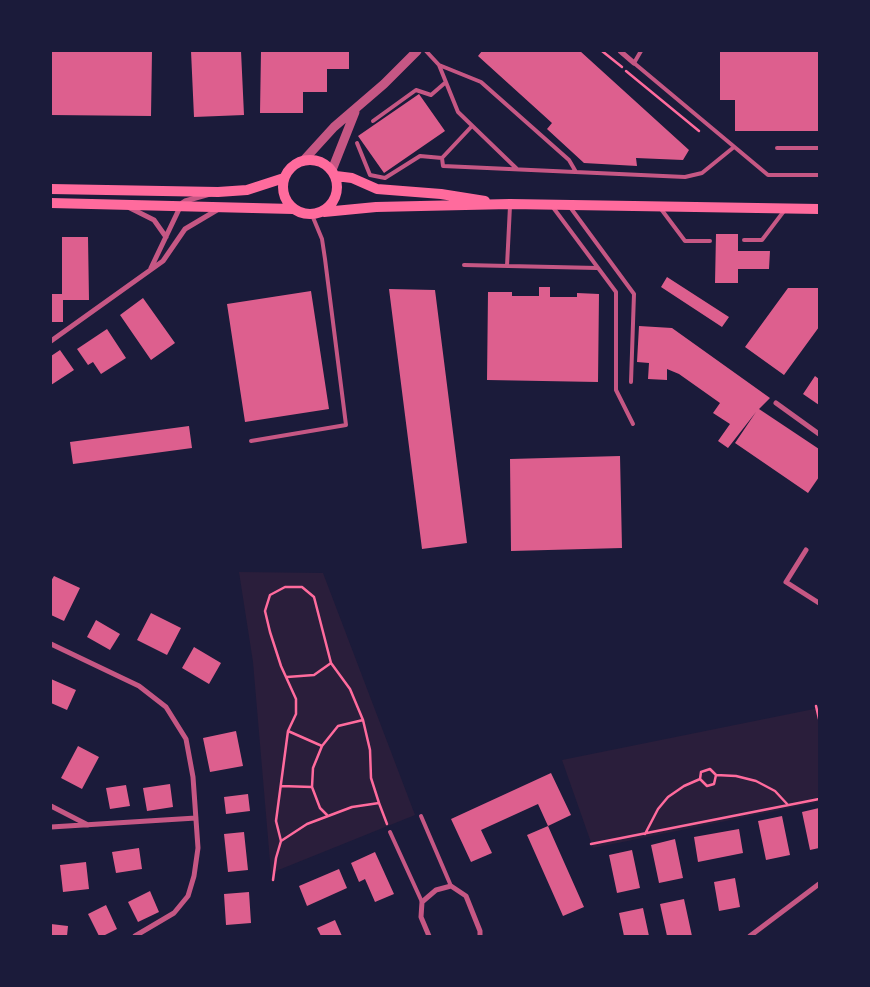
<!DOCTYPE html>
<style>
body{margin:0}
#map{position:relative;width:870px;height:987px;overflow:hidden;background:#1b1b3a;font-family:"IBM Plex Serif",serif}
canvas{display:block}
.frame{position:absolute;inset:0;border:52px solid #1b1b3a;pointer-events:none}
</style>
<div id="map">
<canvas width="870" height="987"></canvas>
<div class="frame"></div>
</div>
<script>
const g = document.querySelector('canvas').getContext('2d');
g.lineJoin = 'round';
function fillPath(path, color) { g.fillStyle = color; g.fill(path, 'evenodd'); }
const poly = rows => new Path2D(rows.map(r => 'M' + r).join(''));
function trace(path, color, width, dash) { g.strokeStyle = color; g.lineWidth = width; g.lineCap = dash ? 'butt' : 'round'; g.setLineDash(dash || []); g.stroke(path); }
fillPath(poly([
 [239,572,323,573,415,815,271,873,253,662],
 [819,708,819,802,593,848,562,760]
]), '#2a1e3b');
fillPath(poly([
 [51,51,152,51,151,116,51,115],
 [191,51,241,51,244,115,194,117],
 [261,51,349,51,349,69,327,69,327,92,303,92,303,113,260,113],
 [482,51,580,51,689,150,683,160,636,158,637,166,584,163,547,129,552,123,478,56],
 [720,51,819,51,819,131,735,131,735,100,720,100],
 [419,94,445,131,384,173,358,136],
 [716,234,738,234,738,251,770,251,769,269,738,269,738,283,715,283],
 [62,237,88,237,89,300,63,300,63,322,51,322,51,294,62,294],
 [667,277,729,317,722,327,661,287],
 [539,287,550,287,550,297,577,297,577,293,599,294,598,382,487,380,488,292,512,292,512,296,539,296],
 [788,288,819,288,819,327,784,375,745,347],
 [389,289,435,290,467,543,422,549],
 [311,291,329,409,245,422,227,304],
 [143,298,175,343,151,360,120,315],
 [639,326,672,328,770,398,759,409,819,449,819,477,808,493,735,443,756,412,728,448,718,441,730,424,713,413,720,403,679,374,667,369,667,380,648,379,649,363,637,362],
 [107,329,126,358,101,374,93,362,88,365,77,349],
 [60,350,74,370,51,385,51,356],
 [815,376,819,379,819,405,803,394],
 [189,426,192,448,73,464,70,442],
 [620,456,622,548,511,551,510,459],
 [54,576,80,588,64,621,51,615,51,581],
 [151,613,181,628,167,655,137,640],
 [96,620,120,634,110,650,87,637],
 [194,647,221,663,209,684,182,668],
 [51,679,76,690,67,710,51,703],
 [236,731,243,766,210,772,203,738],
 [78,746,99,757,82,789,61,778],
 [551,773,571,815,548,826,538,804,481,830,492,853,471,862,451,819],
 [170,784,173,807,147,811,143,788],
 [126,785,130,806,110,809,106,788],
 [248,794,250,811,226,814,224,797],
 [819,808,819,848,810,850,802,812],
 [782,816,790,855,766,860,758,821],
 [548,826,584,907,563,916,527,835],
 [739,829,743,853,698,862,694,837],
 [244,832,248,870,228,872,224,834],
 [675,839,683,878,659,883,651,845],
 [139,848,142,869,116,873,112,852],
 [632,850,640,888,617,893,609,855],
 [375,852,394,894,375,902,365,879,359,882,351,863],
 [86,862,89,889,63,892,60,865],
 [339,869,347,888,307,906,299,886],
 [735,878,740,907,719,911,714,882],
 [150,891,159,912,138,922,128,902],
 [249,892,251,923,226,925,224,894],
 [684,899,692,936,667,936,660,904],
 [106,905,117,929,103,936,99,936,88,914],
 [643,908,649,936,624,936,619,913],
 [335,920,342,936,321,936,317,928],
 [51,924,68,926,67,936,51,936]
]), '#dd5f8e');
trace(poly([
 [602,51,622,67],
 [626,71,699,131],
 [287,677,314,675,331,663],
 [816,706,819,719],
 [288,731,322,746],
 [700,779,707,786,714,784,716,775],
 [281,786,312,787],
 [327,815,320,808,312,787,313,768,322,746,338,726,363,720],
 [645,834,658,809,668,797,684,786,700,779,701,772,710,769,716,775,736,776,756,781,775,791,788,805],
 [281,841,276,821,288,731,296,714,296,699,281,666,270,632,265,611,270,595,285,587,302,587,314,597,331,663,350,689,363,720,370,750,371,778,379,803],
 [591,844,819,799],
 [273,880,276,858,281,841,307,824,352,807,379,803,387,824]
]), '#ff6b9d', 2.5);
trace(poly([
 [426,51,439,65,458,112,517,169],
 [641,51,634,63,768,175,819,175],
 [439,65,481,82,569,160,576,172],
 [373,121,416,90,431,95,446,82],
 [472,126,442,158,443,166,685,177,702,173,734,147],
 [357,143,370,175,385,178,420,156,442,158],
 [777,148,819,148],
 [552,206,616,292,616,390,633,424],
 [570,207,634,294,631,382],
 [661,209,685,241,710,241],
 [744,240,762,240,784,211],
 [464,265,597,268],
 [507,266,510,206],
 [251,441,346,425,325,259,322,239,312,215],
 [421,816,451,886],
 [390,832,422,902]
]), '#c65784', 4);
trace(poly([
 [620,51,634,63],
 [130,208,154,220,166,237],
 [151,268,182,203,185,201,210,194],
 [51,341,163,261,185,229,217,210],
 [776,403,819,434],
 [806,550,786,582,819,603],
 [51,644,139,686,166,707,186,739,193,777,198,848,194,876,188,896,174,913,135,936],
 [51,806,88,825],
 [51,827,196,818],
 [429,936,421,917,422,902,436,890,451,886,466,896,480,931,480,936],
 [750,936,819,884]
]), '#c65784', 5);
trace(poly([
 [303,161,334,127,384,84,417,51],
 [332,170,355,112]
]), '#c65784', 9);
trace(poly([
 '283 187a27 27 0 1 1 54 0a27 27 0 1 1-54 0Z',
 [336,176,352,178,377,189,441,194,485,201],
 [51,189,218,192,247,190,284,178],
 [51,203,293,209],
 [324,212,376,207,510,204,819,209]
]), '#ff6b9d', 10);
</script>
